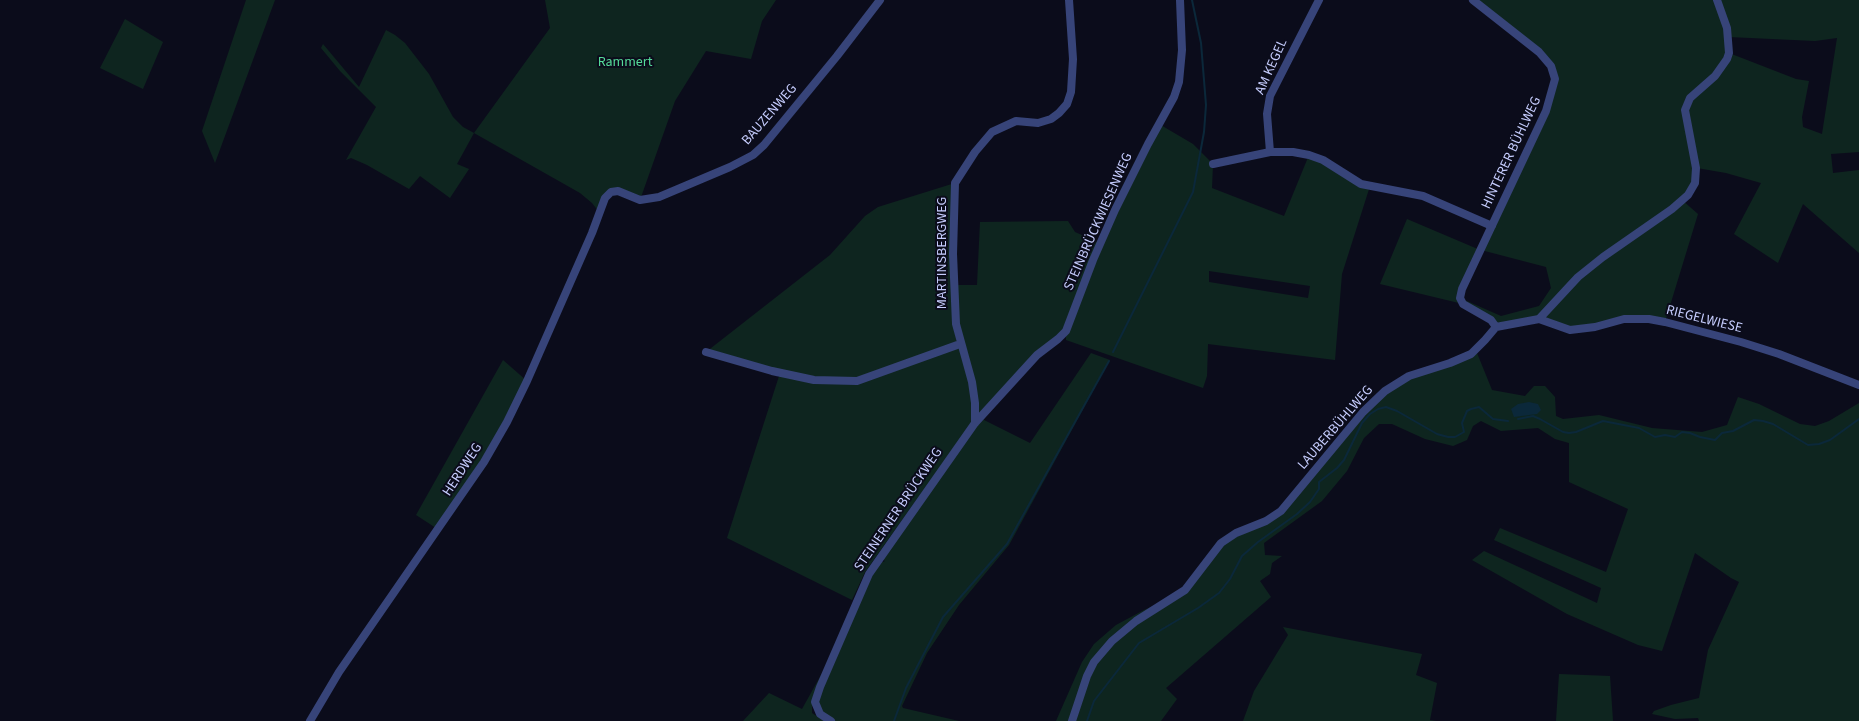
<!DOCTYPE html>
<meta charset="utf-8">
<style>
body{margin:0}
canvas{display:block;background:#0b0c1b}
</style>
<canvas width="1859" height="721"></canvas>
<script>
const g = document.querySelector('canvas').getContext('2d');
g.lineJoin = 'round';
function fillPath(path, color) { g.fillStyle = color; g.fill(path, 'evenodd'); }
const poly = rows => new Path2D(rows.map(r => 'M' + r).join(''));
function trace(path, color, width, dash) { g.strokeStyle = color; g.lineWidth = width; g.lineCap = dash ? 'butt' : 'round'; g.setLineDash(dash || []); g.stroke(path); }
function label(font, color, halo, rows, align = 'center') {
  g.font = font + ' "Source Sans 3",sans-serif'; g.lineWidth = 4; g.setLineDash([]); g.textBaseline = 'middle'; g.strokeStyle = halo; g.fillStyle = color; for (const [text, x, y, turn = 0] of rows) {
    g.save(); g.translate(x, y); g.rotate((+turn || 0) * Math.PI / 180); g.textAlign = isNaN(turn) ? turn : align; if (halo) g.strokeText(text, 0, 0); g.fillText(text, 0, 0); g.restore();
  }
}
fillPath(poly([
 [246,0,275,0,215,163,202,131],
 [545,0,776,0,762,21,751,59,706,51,675,101,640,200,611,192,599,212,592,203,580,193,474,133,457,164,469,169,450,198,420,176,409,189,367,165,351,158,346,160,376,107,340,71,321,48,323,44,359,87,386,30,395,35,405,43,429,74,453,117,463,127,474,133,550,28],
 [1473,0,1859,0,1859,152,1831,154,1833,173,1859,170,1859,253,1803,204,1778,263,1734,234,1761,183,1726,173,1697,168,1695,183,1682,200,1698,214,1665,322,1649,319,1570,330,1539,319,1501,327,1463,304,1380,284,1407,219,1480,250,1552,95,1551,66],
 [1729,37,1815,41,1837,38,1822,134,1803,127,1802,117,1809,81,1796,79,1729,53],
 [1481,250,1546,267,1551,288,1539,306,1501,316,1460,298],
 [125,19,163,42,143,89,100,68],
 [1159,124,1193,144,1213,164,1212,188,1284,216,1309,155,1370,186,1342,274,1335,360,1208,344,1207,376,1203,388,1066,340,1066,332,966,430,865,572,852,600,727,538,780,373,706,352,830,255,865,216,878,207,955,183,954,285,977,285,980,222,1068,221,1075,232,1100,243],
 [1209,271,1310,286,1308,298,1209,282],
 [1091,353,1110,360,1009,545,959,605,927,653,902,706,903,708,959,721,835,721,825,715,818,705,821,687,870,575,879,561,883,562,885,561,882,559,982,419,1030,443],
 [1477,353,1492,390,1525,396,1534,386,1545,386,1555,397,1556,416,1563,419,1599,415,1652,428,1702,432,1727,425,1738,397,1759,404,1800,424,1815,426,1829,421,1859,403,1859,721,1699,721,1698,718,1675,719,1652,714,1654,711,1671,705,1699,698,1708,650,1739,582,1731,578,1695,553,1662,651,1638,645,1567,614,1472,560,1484,551,1597,603,1601,588,1494,540,1500,528,1606,572,1628,509,1569,482,1569,443,1555,439,1538,428,1501,431,1481,421,1473,426,1467,440,1453,446,1425,439,1392,424,1379,424,1364,438,1347,471,1322,501,1264,543,1265,555,1282,556,1272,563,1270,574,1260,581,1271,597,1166,688,1177,699,1161,721,1056,721,1082,662,1094,644,1116,625,1144,610,1186,591,1222,544,1267,522,1364,413,1386,393,1409,379],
 [503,360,527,381,481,460,436,528,416,515],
 [1283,627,1422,654,1416,675,1437,683,1430,720,1436,721,1243,721,1254,691,1288,635],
 [826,666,812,702,812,713,824,721,743,721,769,693,802,709],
 [1559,674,1610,676,1613,721,1556,721]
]), '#0e251f');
fillPath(poly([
 [1529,402,1538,404,1541,410,1537,414,1514,417,1511,409,1518,404]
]), '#0b283a');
trace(poly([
 [1113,352,1193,192,1204,132,1206,105,1201,43,1192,0],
 [1518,419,1533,416,1540,419,1563,432,1569,433,1576,432,1603,421,1639,428,1655,437,1665,435,1675,437,1682,432,1690,433,1700,437,1715,440,1722,433,1733,431,1754,420,1763,421,1773,424,1808,445,1819,444,1830,440,1859,419],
 [894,721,906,688,943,617,1007,544,1109,361],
 [1087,721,1094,701,1139,643,1198,608,1219,593,1230,579,1242,556,1258,542,1297,514,1310,502,1319,489,1319,482,1337,468,1344,460,1362,423,1370,414,1378,409,1386,407,1397,411,1437,434,1448,437,1455,437,1464,432,1462,423,1467,411,1471,409,1479,407,1493,419,1508,421]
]), '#0b283a', 2);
trace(poly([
 [1473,0,1539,52,1551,66,1555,79,1546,111,1462,289,1460,298,1463,304,1491,320,1496,327],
 [1270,152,1293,152,1309,155,1323,160,1361,184,1423,196,1492,226],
 [1213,164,1270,152,1267,114,1270,96,1319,0],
 [1539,319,1570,330,1595,327,1624,319,1649,319,1665,322,1741,342,1779,354,1859,385],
 [706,352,772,371,814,380,857,381,960,344],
 [975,423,975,403,972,382,956,324,953,254,955,183,975,152,992,132,1016,121,1038,123,1051,119,1059,113,1067,104,1071,92,1073,59,1069,0],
 [310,721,339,672,484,462,507,422,527,381,592,233,605,198,611,192,618,191,640,200,659,197,730,167,753,155,764,145,837,56,880,0],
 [831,721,820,714,815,702,820,687,869,574,975,423,1037,355,1058,339,1066,331,1093,260,1115,210,1148,144,1174,97,1179,82,1182,50,1180,0],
 [1072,721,1087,676,1094,662,1112,641,1136,621,1185,590,1221,543,1236,533,1266,521,1281,511,1363,412,1385,391,1409,376,1450,363,1471,354,1485,340,1496,327,1539,319,1578,277,1603,257,1672,209,1688,195,1695,183,1696,168,1685,110,1690,98,1715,76,1727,59,1729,53,1727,28,1717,0]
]), '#374479', 8);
label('14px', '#55db9a', '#0b0c1b', [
 ["Rammert",625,63]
]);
label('14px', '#c6cdfe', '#0b0c1b', [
 ["AM KEGEL",1272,67,-66],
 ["BAUZENWEG",770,115,-49],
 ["HINTERER BÜHLWEG",1512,153,-65],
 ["STEINBRÜCKWIESENWEG",1099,222,-66],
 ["MARTINSBERGWEG",943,253,-90],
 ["RIEGELWIESE",1704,320,14],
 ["LAUBERBÜHLWEG",1336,428,-49],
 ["HERDWEG",463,470,-57],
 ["STEINERNER BRÜCKWEG",899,510,-56]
]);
</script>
